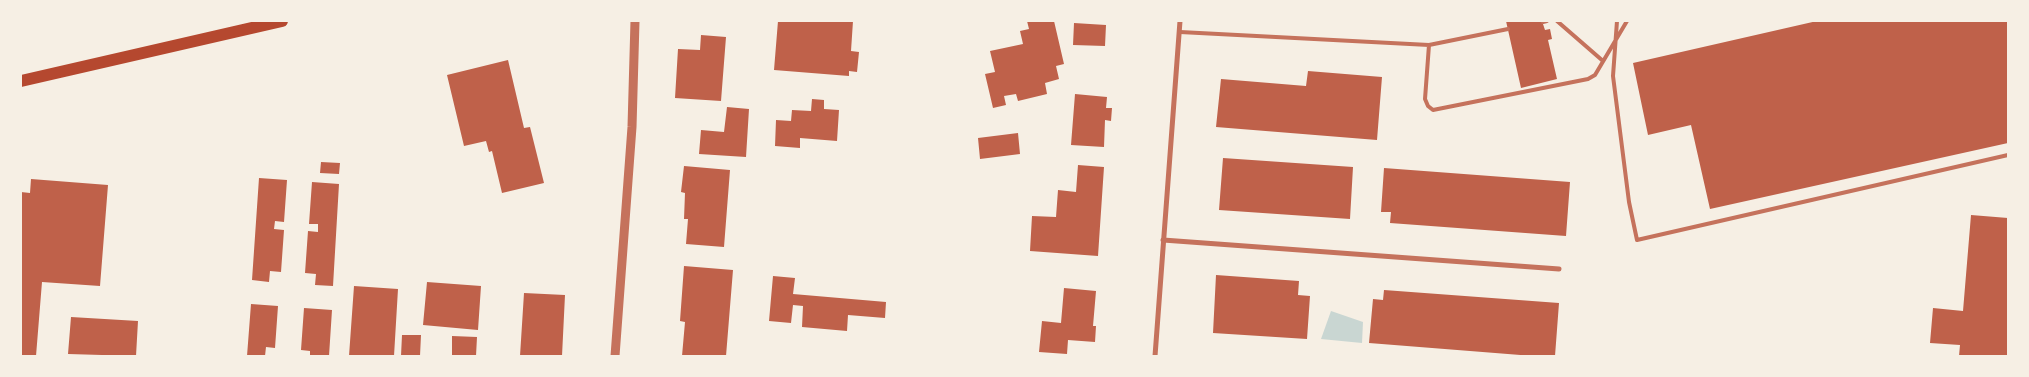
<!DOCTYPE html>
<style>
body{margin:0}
#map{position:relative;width:2029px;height:377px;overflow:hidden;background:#f6efe4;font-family:"Varela Round",sans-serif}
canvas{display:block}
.frame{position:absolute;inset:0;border:22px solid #f6efe4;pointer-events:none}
</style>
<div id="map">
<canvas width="2029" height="377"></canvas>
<div class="frame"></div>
</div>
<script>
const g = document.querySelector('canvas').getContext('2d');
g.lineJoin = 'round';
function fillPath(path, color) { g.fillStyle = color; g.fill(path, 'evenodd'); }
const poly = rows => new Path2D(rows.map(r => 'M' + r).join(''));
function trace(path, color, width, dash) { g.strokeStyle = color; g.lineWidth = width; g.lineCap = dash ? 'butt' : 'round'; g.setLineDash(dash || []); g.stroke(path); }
fillPath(poly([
 [1331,311,1363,322,1362,343,1321,339]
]), '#c9d6d2');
fillPath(poly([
 [778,21,853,21,851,51,859,52,857,72,849,71,849,76,774,70],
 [1027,21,1054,21,1064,64,1056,66,1059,79,1045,83,1047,94,1018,101,1016,94,1004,96,1006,105,993,108,985,74,995,72,990,51,1023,44,1020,31,1029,29],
 [1506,21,1542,21,1545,30,1550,29,1552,39,1548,40,1557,79,1521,88],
 [1817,21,2008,21,2008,143,1710,209,1691,125,1648,135,1633,63],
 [1074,23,1106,25,1105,46,1073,45],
 [701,35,726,37,721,101,675,98,678,49,700,50],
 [508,60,524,128,530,127,544,183,502,193,492,151,489,152,486,141,464,146,447,75],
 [1308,71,1382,77,1377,140,1216,127,1221,79,1306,86],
 [1075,94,1107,97,1106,108,1112,108,1111,121,1105,120,1104,147,1071,145],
 [812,99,824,100,824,109,839,110,837,141,800,138,800,148,775,146,776,120,791,121,792,110,811,111],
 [727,107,749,109,746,157,699,154,701,130,724,132],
 [1018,133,1020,154,980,159,978,138],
 [1223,158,1353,167,1350,219,1219,210],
 [321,162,340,163,339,174,320,173],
 [1078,165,1104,167,1098,256,1030,251,1032,216,1056,217,1058,190,1076,192],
 [684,166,730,170,724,247,686,244,688,219,684,219,685,193,681,192],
 [1384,168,1570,182,1566,236,1390,223,1391,212,1381,212],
 [259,178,287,180,284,222,275,221,274,229,284,230,281,272,270,271,269,282,252,280],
 [31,179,108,185,100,286,42,282,36,356,21,356,21,192,30,193],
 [312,182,339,184,333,286,315,285,316,274,305,273,308,231,318,232,318,224,309,224],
 [1971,215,2008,218,2008,356,1959,356,1960,345,1930,343,1933,308,1963,311],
 [684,266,733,270,726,356,682,356,685,322,680,321],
 [1216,275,1299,281,1298,295,1310,296,1307,339,1213,333],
 [773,276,795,278,793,294,886,302,885,318,848,315,847,331,802,327,803,306,793,305,791,323,769,321],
 [427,282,481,286,478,330,423,325],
 [354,286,398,289,394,356,349,356],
 [1064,288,1096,291,1093,326,1096,326,1095,342,1068,340,1067,354,1039,352,1042,321,1061,323],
 [1384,290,1559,303,1555,356,1533,356,1369,343,1373,299,1383,300],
 [524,293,565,295,562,356,520,356],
 [251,304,278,306,275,348,266,347,265,356,247,356],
 [304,308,332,310,329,356,310,356,310,351,301,350],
 [71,317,138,321,136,356,68,354],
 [402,335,421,335,420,356,401,356],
 [452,336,477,337,476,356,452,356]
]), '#bf614a');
trace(poly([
 [1557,21,1603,61],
 [1617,21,1613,76,1629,202,1637,240,2008,155],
 [1543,22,1547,21],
 [1180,32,1429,45,1425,99,1428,106,1433,110,1588,79,1595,75,1627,21],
 [1429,45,1508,29]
]), '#c5725c', 4);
trace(poly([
 [1163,240,1559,269],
 [1155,356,1180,21]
]), '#c5725c', 5);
trace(poly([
 [615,356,632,127,635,21]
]), '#c5725c', 9);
trace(poly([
 [21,81,282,21]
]), '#b5482f', 12);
</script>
